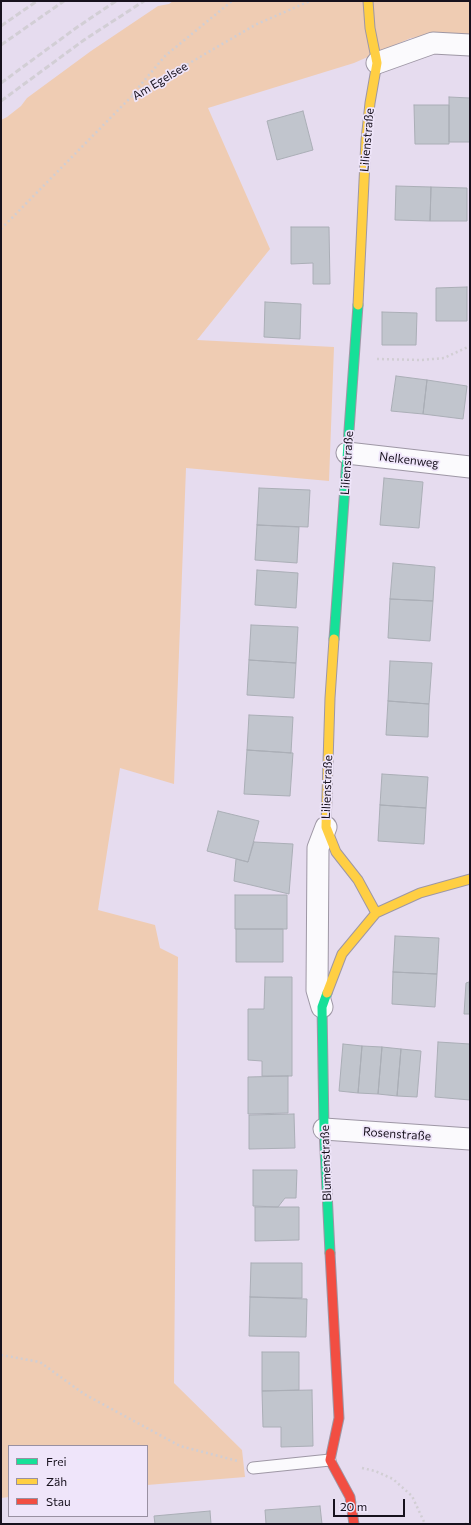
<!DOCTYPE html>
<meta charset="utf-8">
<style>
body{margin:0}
#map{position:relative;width:471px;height:1525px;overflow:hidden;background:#e6dcef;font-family:Commissioner,sans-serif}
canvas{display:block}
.frame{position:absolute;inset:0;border:2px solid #17111d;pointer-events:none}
.legend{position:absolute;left:8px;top:1445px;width:140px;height:72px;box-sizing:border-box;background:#efe5fa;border:1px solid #9990a2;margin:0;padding:5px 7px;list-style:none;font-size:12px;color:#17111d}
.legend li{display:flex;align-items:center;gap:8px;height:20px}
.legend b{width:20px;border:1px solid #9990a2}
.scale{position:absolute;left:333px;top:1499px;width:72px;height:18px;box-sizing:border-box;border:2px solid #17111d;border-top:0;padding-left:5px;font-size:12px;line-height:14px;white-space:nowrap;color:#17111d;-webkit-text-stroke:3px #efe5fa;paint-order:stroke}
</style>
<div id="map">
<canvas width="471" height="1525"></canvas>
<div class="frame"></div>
<ul class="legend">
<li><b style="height:5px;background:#16e098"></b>Frei</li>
<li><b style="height:5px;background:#ffcf43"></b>Zäh</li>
<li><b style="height:5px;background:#f24e42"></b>Stau</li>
</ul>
<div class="scale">20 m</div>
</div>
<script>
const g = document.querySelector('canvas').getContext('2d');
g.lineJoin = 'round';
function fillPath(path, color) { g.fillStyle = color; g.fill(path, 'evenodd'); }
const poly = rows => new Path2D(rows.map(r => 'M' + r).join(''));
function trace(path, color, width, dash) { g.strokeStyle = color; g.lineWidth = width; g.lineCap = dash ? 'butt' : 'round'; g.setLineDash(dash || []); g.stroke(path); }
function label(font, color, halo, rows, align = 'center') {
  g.font = font + ' Commissioner,sans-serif'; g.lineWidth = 3.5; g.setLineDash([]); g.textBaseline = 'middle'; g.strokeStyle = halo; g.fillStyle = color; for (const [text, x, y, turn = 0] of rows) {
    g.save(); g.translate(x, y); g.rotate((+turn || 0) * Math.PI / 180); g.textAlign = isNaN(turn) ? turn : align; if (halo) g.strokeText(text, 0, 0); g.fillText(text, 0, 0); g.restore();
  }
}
fillPath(poly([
 [173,1,470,1,470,36,456,34,411,38,354,63,208,108,270,249,197,340,334,347,329,481,186,468,174,784,120,768,98,910,155,925,160,948,178,957,174,1383,242,1450,245,1477,147,1485,147,1446,9,1446,9,1497,1,1498,1,120,7,117,21,106,27,98,91,51,158,6,169,4]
]), '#efccb3');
const building = poly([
 [449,97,470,98,470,142,449,142,449,97],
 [414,105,449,105,449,144,415,144,414,105],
 [303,111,313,150,277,160,267,121,303,111],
 [396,186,431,187,430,221,395,220,396,186],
 [431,187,467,188,467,221,430,221,431,187],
 [291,227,329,227,330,284,313,284,313,263,291,264,291,227],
 [467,287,467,321,436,321,436,288,467,287],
 [265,302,301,304,300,339,264,337,265,302],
 [382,312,417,313,416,345,382,345,382,312],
 [396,376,427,380,423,414,391,411,396,376],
 [427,380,467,386,463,419,423,414,427,380],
 [384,478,423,482,419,528,380,525,384,478],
 [259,488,310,490,308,527,257,525,259,488],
 [257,525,299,527,297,563,255,560,257,525],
 [393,563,435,567,433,601,390,599,393,563],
 [257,570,298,573,296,608,255,605,257,570],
 [390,599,433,601,430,641,388,638,390,599],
 [251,625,298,627,296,663,249,660,251,625],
 [249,660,296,663,294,698,247,695,249,660],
 [390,661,432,663,429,704,388,701,390,661],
 [388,701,429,704,428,737,386,735,388,701],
 [249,715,293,717,291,753,247,750,249,715],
 [247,750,293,753,290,796,244,794,247,750],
 [382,774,428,777,426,808,380,805,382,774],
 [380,805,426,808,424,844,378,841,380,805],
 [218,811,259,821,248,862,207,851,218,811],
 [254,842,293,844,289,894,234,881,236,859,248,862,254,842],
 [235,895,287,895,287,929,235,929,235,895],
 [236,929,283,929,283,962,236,962,236,929],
 [395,936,439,938,437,974,393,972,395,936],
 [393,972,437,974,435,1007,392,1004,393,972],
 [265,977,292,977,292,1076,262,1076,262,1061,248,1060,248,1009,264,1009,265,977],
 [469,982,470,1014,464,1014,466,983,469,982],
 [438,1042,470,1044,470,1100,435,1097,438,1042],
 [343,1044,362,1046,358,1093,339,1091,343,1044],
 [362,1046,382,1047,378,1094,358,1093,362,1046],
 [382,1047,401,1049,397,1096,378,1094,382,1047],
 [401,1049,421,1051,417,1097,397,1096,401,1049],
 [288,1076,288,1113,248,1114,248,1077,288,1076],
 [294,1114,295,1148,249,1149,249,1115,294,1114],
 [253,1170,297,1170,296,1198,285,1198,278,1207,253,1206,253,1170],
 [255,1207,299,1207,299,1240,255,1241,255,1207],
 [251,1263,302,1263,302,1298,250,1297,251,1263],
 [250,1297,307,1299,306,1337,249,1336,250,1297],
 [262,1352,299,1352,299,1390,262,1391,262,1352],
 [312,1390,313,1446,281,1447,281,1427,263,1427,262,1391,312,1390],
 [320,1506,322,1524,266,1524,265,1510,320,1506],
 [210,1511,211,1524,155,1524,154,1516,210,1511]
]);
fillPath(building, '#c1c5cd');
trace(building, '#aaaeb6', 1);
const lane = poly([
 [253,1468,330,1460]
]);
const street = poly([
 [377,63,433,43,470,45],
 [347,453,470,467],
 [322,1007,317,990,318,848,326,827],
 [324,1129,470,1139]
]);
const fast = poly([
 [334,639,358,305],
 [327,993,322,1007,324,1129,330,1253]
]);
const slow = poly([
 [358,305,366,140,370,103,377,63,370,28,368,1],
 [334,639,330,698,326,827,336,852,358,880,376,913],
 [327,993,342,954,376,913,420,893,470,879]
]);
const jam = poly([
 [330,1253,339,1418,330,1460,350,1497,354,1524]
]);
trace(lane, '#9e97a5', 13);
trace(street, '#9e97a5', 23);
trace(fast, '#9e97a5', 11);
trace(slow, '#9e97a5', 11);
trace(jam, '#9e97a5', 11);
trace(poly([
 [132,95,165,56,232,1],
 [1,229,131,97,255,25,310,1],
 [377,359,422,360,444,358,470,346],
 [1,1355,40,1362,84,1394,180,1446,238,1461],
 [362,1468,375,1471,393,1479,412,1496,425,1524],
 [465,1524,470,1521]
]), '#d1ced3', 2.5, [2, 3]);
trace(lane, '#fbfafd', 11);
trace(street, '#fbfafd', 21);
trace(fast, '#16e098', 9);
trace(slow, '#ffcf43', 9);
trace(jam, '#f24e42', 9);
trace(poly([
 [1,26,37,1],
 [1,45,64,1],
 [1,83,76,28,116,1],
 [1,101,84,40,144,1]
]), '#d2ced5', 3, [6, 3]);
label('12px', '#17111d', '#efe5fa', [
 ["Am Egelsee",160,81,-31],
 ["Lilienstraße",367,140,-85],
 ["Nelkenweg",409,460,7],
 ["Lilienstraße",347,463,-86],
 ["Lilienstraße",327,787,-88],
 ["Rosenstraße",397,1134,4],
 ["Blumenstraße",326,1163,-92]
]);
</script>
